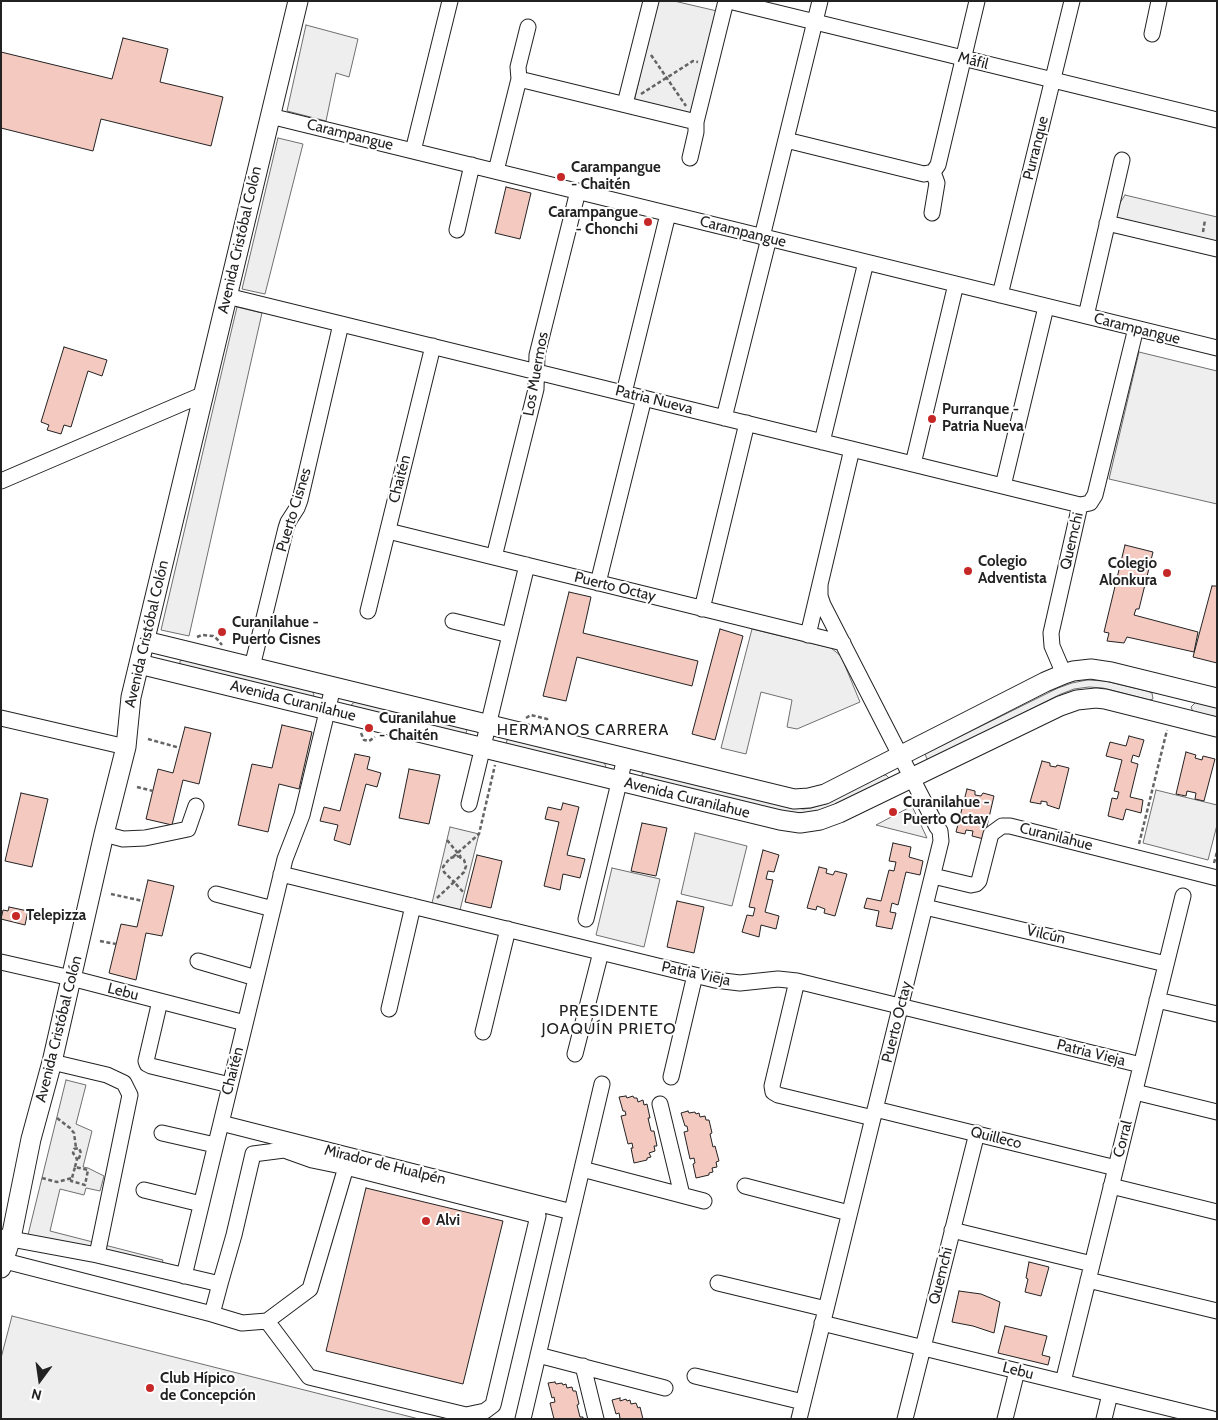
<!DOCTYPE html>
<meta charset="utf-8">
<style>
body{margin:0}
#map{position:relative;width:1218px;height:1420px;overflow:hidden;background:#fff;font-family:Cabin,sans-serif}
canvas{display:block}
.frame{position:absolute;inset:0;border:2px solid #222;pointer-events:none}
.north{position:absolute;left:15px;top:1355px;width:50px;height:50px;-webkit-text-stroke:4px #fff;paint-order:stroke;rotate:194deg;font-size:14px;font-weight:700;line-height:20px;text-align:center;color:#222}
.north::after{content:'';display:block;margin:auto;width:18px;height:22px;background:#222;clip-path:polygon(50% 0,100% 100%,50% 72%,0 100%)}
</style>
<div id="map">
<canvas width="1218" height="1420"></canvas>
<div class="frame"></div>
<div class="north">N</div>
</div>
<script>
const g = document.querySelector('canvas').getContext('2d');
g.lineJoin = 'round';
function fillPath(path, color) { g.fillStyle = color; g.fill(path, 'evenodd'); }
const poly = rows => new Path2D(rows.map(r => 'M' + r).join(''));
function trace(path, color, width, dash) { g.strokeStyle = color; g.lineWidth = width; g.lineCap = dash ? 'butt' : 'round'; g.setLineDash(dash || []); g.stroke(path); }
function label(font, color, halo, rows, align = 'center') {
  g.font = font + ' Cabin,sans-serif'; g.lineWidth = 4; g.setLineDash([]); g.textBaseline = 'middle'; g.strokeStyle = halo; g.fillStyle = color; for (const [text, x, y, turn = 0] of rows) {
    g.save(); g.translate(x, y); g.rotate((+turn || 0) * Math.PI / 180); g.textAlign = isNaN(turn) ? turn : align; if (halo) g.strokeText(text, 0, 0); g.fillText(text, 0, 0); g.restore();
  }
}
const green = poly([
 [657,1,674,1,717,11,693,116,634,102,657,1],
 [306,25,358,39,349,77,336,73,326,121,287,111,306,25],
 [278,138,303,144,265,294,242,289,278,138],
 [1125,195,1217,217,1217,243,1111,217,1125,195],
 [237,307,262,313,189,636,161,630,237,307],
 [1139,352,1217,371,1217,504,1109,479,1139,352],
 [752,629,831,648,841,656,860,702,797,729,787,727,792,700,761,692,746,754,721,748,752,629],
 [185,659,312,690,314,695,311,698,183,667,180,664,180,661,185,659],
 [1087,680,1105,681,1147,691,1152,693,1153,699,1150,700,1103,688,1089,687,1074,689,1061,694,930,760,927,759,925,754,929,752,1058,688,1072,683,1087,680],
 [355,702,464,728,467,730,466,733,462,736,351,706,352,704,355,702],
 [1196,702,1217,707,1217,717,1193,712,1191,707,1196,702],
 [512,738,602,760,606,766,603,769,506,744,507,740,512,738],
 [645,772,803,809,811,808,828,803,882,775,886,775,890,779,815,814,791,814,642,777,642,774,645,772],
 [1156,790,1217,805,1217,825,1208,860,1143,843,1156,790],
 [912,806,927,838,876,825,912,806],
 [450,827,479,834,460,910,432,903,450,827],
 [695,833,747,846,732,906,681,894,695,833],
 [612,868,660,879,644,947,596,935,612,868],
 [66,1080,86,1085,76,1124,92,1131,83,1167,88,1168,104,1176,100,1191,86,1188,84,1195,60,1189,50,1231,163,1260,160,1272,27,1239,66,1080],
 [12,1316,419,1419,1,1419,1,1358,12,1316]
]);
fillPath(green, '#eee');
trace(green, '#6f6f6f', 1);
const building = poly([
 [123,38,168,49,160,82,223,97,211,146,101,119,93,151,1,128,1,52,112,79,123,38],
 [506,187,531,193,520,239,495,233,506,187],
 [64,347,107,360,102,376,88,371,71,427,64,425,61,434,47,430,49,425,41,422,64,347],
 [1125,545,1153,552,1139,609,1136,609,1134,615,1198,632,1194,652,1127,637,1124,643,1107,641,1109,633,1104,632,1125,545],
 [1212,586,1217,586,1217,663,1193,657,1212,586],
 [569,592,591,597,583,633,698,661,692,686,577,657,566,701,543,696,569,592],
 [720,629,743,636,715,740,692,734,720,629],
 [282,725,312,732,299,789,279,784,268,832,238,825,252,764,272,768,282,725],
 [185,727,211,733,199,784,183,780,172,825,146,819,158,769,173,773,185,727],
 [1129,736,1144,740,1139,757,1133,755,1131,762,1138,764,1130,797,1143,800,1141,813,1126,809,1123,820,1108,816,1112,798,1117,799,1119,792,1114,791,1122,760,1106,756,1110,742,1126,746,1129,736],
 [1186,752,1196,755,1195,758,1202,760,1203,756,1215,759,1204,801,1195,799,1196,793,1187,791,1186,796,1176,794,1186,752],
 [355,754,370,757,367,769,381,773,377,787,366,784,350,845,334,840,338,825,320,821,324,807,340,811,355,754],
 [1042,761,1050,763,1050,766,1056,767,1057,765,1069,768,1059,809,1047,805,1047,802,1041,801,1041,804,1030,802,1042,761],
 [409,769,440,775,429,824,399,818,409,769],
 [967,789,975,791,975,795,981,796,983,793,994,796,984,839,972,836,973,831,966,830,965,834,956,832,967,789],
 [21,793,48,799,32,867,5,861,21,793],
 [563,803,579,807,567,855,585,859,580,878,563,874,560,890,544,886,559,822,545,819,548,807,561,810,563,803],
 [642,823,667,828,656,876,631,871,642,823],
 [893,843,911,847,909,857,923,861,920,875,906,872,898,905,892,903,890,912,896,913,892,929,876,926,879,911,864,908,867,898,881,901,889,870,894,871,896,862,889,861,893,843],
 [763,850,779,855,774,872,768,871,766,879,773,880,765,912,779,916,776,929,761,925,759,937,742,932,747,915,753,916,755,908,749,907,763,850],
 [477,855,502,861,491,908,465,902,477,855],
 [819,867,827,869,826,873,833,875,835,871,847,874,835,916,824,913,825,909,817,906,816,910,807,908,819,867],
 [148,880,174,886,162,936,146,933,136,980,109,973,121,924,137,927,148,880],
 [677,901,704,907,694,953,667,947,677,901],
 [9,907,28,911,25,925,1,919,3,910,8,911,9,907],
 [626,1096,627,1098,633,1096,634,1098,637,1098,638,1102,643,1100,644,1105,647,1104,650,1118,648,1118,651,1131,654,1131,657,1146,654,1146,655,1151,649,1153,651,1157,647,1158,647,1160,634,1163,631,1148,633,1148,632,1143,628,1144,621,1116,626,1115,625,1111,623,1111,619,1097,626,1096],
 [688,1111,689,1113,695,1112,696,1114,699,1113,700,1117,705,1116,706,1120,709,1120,712,1133,710,1134,713,1147,715,1146,719,1161,716,1162,717,1167,712,1168,713,1172,709,1173,709,1175,696,1178,693,1164,695,1163,694,1158,690,1159,684,1132,688,1131,687,1126,685,1126,681,1113,688,1111],
 [366,1188,503,1221,463,1384,326,1351,366,1188],
 [1029,1262,1049,1267,1041,1296,1025,1292,1028,1279,1026,1278,1029,1262],
 [959,1291,981,1294,1000,1302,994,1333,973,1326,952,1322,959,1291],
 [1005,1326,1047,1336,1042,1355,1050,1357,1048,1365,998,1353,1005,1326],
 [555,1382,556,1384,562,1383,563,1385,566,1384,567,1388,572,1387,573,1391,576,1391,579,1404,577,1405,580,1417,583,1417,583,1419,554,1419,550,1403,555,1402,554,1397,552,1398,548,1383,555,1382],
 [620,1398,620,1401,626,1399,627,1401,630,1400,631,1404,636,1403,638,1408,640,1407,643,1419,617,1419,620,1418,619,1413,616,1414,612,1400,620,1398]
]);
fillPath(building, '#f3c9c0');
trace(building, '#222', 1);
const minor = poly([
 [729,1,1217,120],
 [1152,34,1159,1],
 [519,79,696,122],
 [625,104,651,1],
 [270,116,1217,348],
 [786,140,924,174,933,172],
 [413,151,450,1],
 [690,158,696,132,696,122,726,1],
 [496,171,519,79,518,67,528,27],
 [933,172,938,165,977,1],
 [932,213,937,183,933,172],
 [1107,223,1217,249],
 [457,230,472,165],
 [762,237,820,1],
 [1000,295,1072,1],
 [227,296,1080,505,1090,503,1095,495,1136,328],
 [1086,316,1122,160],
 [624,393,668,214],
 [724,418,769,238],
 [822,442,866,262],
 [913,464,956,284],
 [1,481,204,394],
 [1003,486,1046,307],
 [388,531,843,643],
 [494,557,536,389,537,355,578,191],
 [598,583,644,398],
 [702,609,747,423],
 [368,611,433,346],
 [453,621,510,635],
 [808,635,852,449],
 [252,667,286,528,288,522,297,508,300,500,341,324],
 [1064,674,1052,646,1051,633,1080,505],
 [1,718,126,747],
 [469,804,527,565],
 [104,834,123,839,145,838,188,829,196,806],
 [281,874,715,980,740,983,778,979,797,981,1141,1065],
 [933,876,971,885,976,884,979,881,991,834,1002,826,1010,826,1217,878],
 [216,894,273,909],
 [925,907,1166,964],
 [586,919,625,758],
 [198,961,256,978],
 [1,962,71,978,245,1023],
 [797,981,772,1086,773,1092,778,1095,873,1118],
 [1157,1000,1217,1014],
 [160,1001,146,1061,147,1064,151,1066,230,1085],
 [389,1009,413,906],
 [483,1032,508,929],
 [575,1054,601,952],
 [52,1062,107,1075,124,1083,130,1095,97,1255],
 [671,1077,695,975],
 [1135,1092,1217,1112],
 [660,1104,682,1195],
 [875,1109,1116,1168],
 [221,1123,572,1212],
 [162,1133,215,1145],
 [582,1169,704,1201],
 [745,1186,849,1213],
 [1111,1186,1217,1212],
 [144,1190,201,1204],
 [952,1230,1092,1264],
 [1,1237,97,1255,220,1284,234,1235,253,1154,284,1150,312,1160,346,1167,310,1289,267,1321,242,1323,212,1314,1,1260],
 [184,1276,285,859,302,815,333,687],
 [1088,1280,1217,1311],
 [718,1283,826,1309],
 [212,1314,220,1284],
 [267,1321,309,1377,466,1415,485,1411,493,1405,538,1216,346,1167],
 [822,1323,1213,1419],
 [538,1355,665,1388],
 [583,1366,596,1419],
 [695,1376,803,1402],
 [1063,1382,1183,896],
 [523,1419,602,1084],
 [799,1419,941,841,940,831,937,827,823,605,820,596,820,584],
 [905,1419,977,1133],
 [1005,1419,1017,1371],
 [1104,1419,1110,1394]
]);
const major = poly([
 [145,641,794,799,809,798,825,794,1045,682,1064,674,1073,671,1091,669,1111,672,1217,698],
 [139,664,780,820,800,823,820,820,839,813,1060,706,1077,700,1096,698,1105,699,1217,727],
 [1,1268,11,1238,31,1139,52,1062,104,834,126,747,131,697,298,1]
]);
trace(minor, '#222', 17);
trace(major, '#222', 21);
trace(poly([
 [651,55,686,106],
 [641,94,693,61,698,62],
 [1203,232,1205,220],
 [197,637,202,635,213,636,217,639,222,645],
 [526,718,531,715,547,719,549,724],
 [361,733,364,740,369,741,375,737],
 [148,739,180,748],
 [137,787,153,791],
 [447,840,461,857],
 [1139,844,1167,730],
 [458,856,464,860,466,866,464,872,454,882,444,872,443,867,450,858,458,856],
 [453,857,479,834,495,765],
 [1214,863,1217,852],
 [111,894,143,901],
 [437,898,454,882,464,893],
 [100,941,116,944],
 [57,1118,70,1128,74,1133,76,1148],
 [75,1167,77,1159,73,1153,74,1149,79,1148,81,1153,79,1158,77,1159],
 [42,1178,57,1182,72,1178,71,1181,85,1185,88,1170,75,1167,72,1178]
]), '#646464', 2.5, [4, 2.5]);
trace(minor, '#fff', 15);
trace(major, '#fff', 19);
for (const [x, y, r, color] of [
 [561,177,5,"#c62828"],
 [648,222,5,"#c62828"],
 [932,419,5,"#c62828"],
 [968,571,5,"#c62828"],
 [1167,573,5,"#c62828"],
 [222,632,5,"#c62828"],
 [369,728,5,"#c62828"],
 [893,812,5,"#c62828"],
 [16,916,5,"#c62828"],
 [426,1221,5,"#c62828"],
 [150,1388,5,"#c62828"]
]) { const dot = new Path2D(); dot.arc(x, y, r, 0, 2 * Math.PI); g.fillStyle = color; g.fill(dot); trace(dot, '#fff', 2); }
label('15px', '#222', '#fff', [
 ["Máfil",973,61,14],
 ["Carampangue",350,135,14],
 ["Purranque",1036,148,-76],
 ["Carampangue",743,232,14],
 ["Avenida Cristóbal Colón",240,240,-77],
 ["Carampangue",1137,329,14],
 ["Los Muermos",536,374,-80],
 ["Patria Nueva",654,400,14],
 ["Chaitén",400,479,-76],
 ["Puerto Cisnes",294,510,-73],
 ["Quemchi",1072,541,-77],
 ["Puerto Octay",615,587,14],
 ["Avenida Cristóbal Colón",147,634,-77],
 ["Avenida Curanilahue",293,701,14],
 ["Avenida Curanilahue",687,798,14],
 ["Curanilahue",1056,837,14],
 ["Vilcún",1046,935,13],
 ["Patria Vieja",696,974,12],
 ["Lebu",123,992,14],
 ["Puerto Octay",897,1022,-76],
 ["Avenida Cristóbal Colón",59,1029,-76],
 ["Patria Vieja",1091,1053,14],
 ["Chaitén",233,1071,-76],
 ["Quilleco",996,1138,14],
 ["Corral",1123,1139,-76],
 ["Mirador de Hualpén",385,1165,14],
 ["Quemchi",941,1276,-76],
 ["Lebu",1018,1371,14]
]);
label('bold 15px', '#222', '#fff', [
 ["Carampangue",571,168],
 ["- Chaitén",571,185],
 ["Carampangue",638,213,"right"],
 ["- Chonchi",638,230,"right"],
 ["Purranque -",942,410],
 ["Patria Nueva",942,427],
 ["Colegio",978,562],
 ["Adventista",978,579],
 ["Colegio",1157,564,"right"],
 ["Alonkura",1157,581,"right"],
 ["Curanilahue -",232,623],
 ["Puerto Cisnes",232,640],
 ["Curanilahue",379,719],
 ["- Chaitén",379,736],
 ["Curanilahue -",903,803],
 ["Puerto Octay",903,820],
 ["Telepizza",26,916],
 ["Alvi",436,1221],
 ["Club Hípico",160,1379],
 ["de Concepción",160,1396]
], 'left');
g.letterSpacing = '1px';
label('16px', '#222', '#fff', [
 ["HERMANOS CARRERA",583,730],
 ["PRESIDENTE",609,1011],
 ["JOAQUÍN PRIETO",609,1029]
]);
g.letterSpacing = '0px';
</script>
